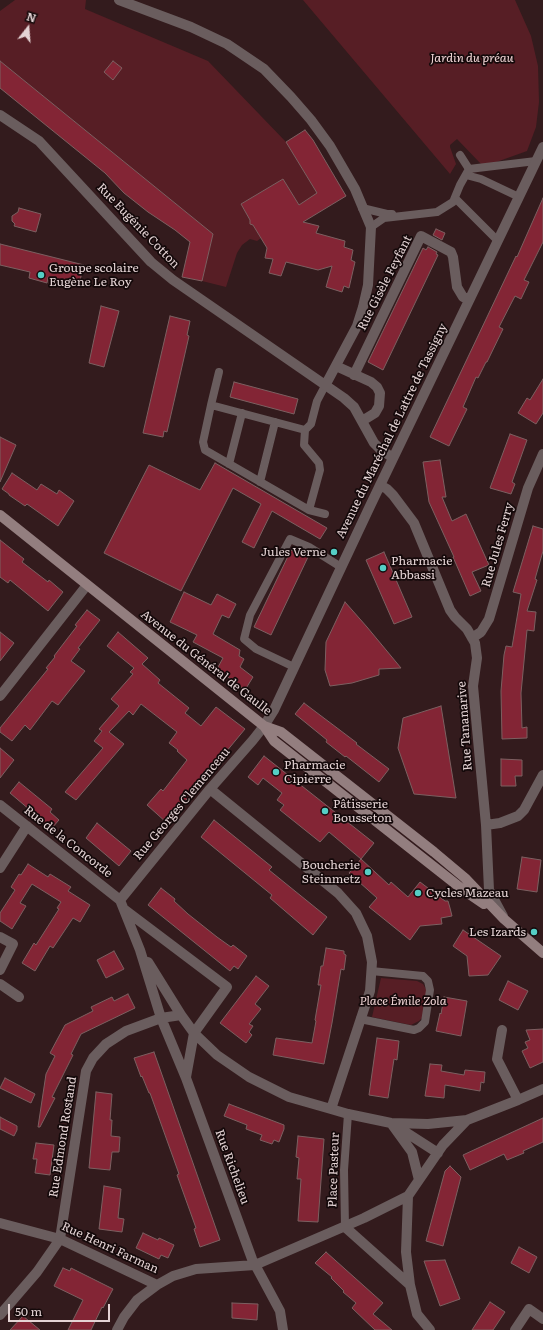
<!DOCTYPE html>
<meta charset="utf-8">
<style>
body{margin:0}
#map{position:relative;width:543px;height:1330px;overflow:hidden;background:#331b1d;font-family:Literata,serif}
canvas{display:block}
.north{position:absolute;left:8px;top:8px;width:40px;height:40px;-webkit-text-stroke:3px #14090a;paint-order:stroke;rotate:17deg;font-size:11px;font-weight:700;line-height:16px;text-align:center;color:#e4d3d4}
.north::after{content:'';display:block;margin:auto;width:14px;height:18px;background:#e4d3d4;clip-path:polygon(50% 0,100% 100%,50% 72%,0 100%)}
.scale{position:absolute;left:8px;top:1304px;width:102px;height:18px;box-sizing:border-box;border:2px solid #e4d3d4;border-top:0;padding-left:5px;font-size:12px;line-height:14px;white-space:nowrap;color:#e4d3d4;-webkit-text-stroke:3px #14090a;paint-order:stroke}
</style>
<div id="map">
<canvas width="543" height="1330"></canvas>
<div class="north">N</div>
<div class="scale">50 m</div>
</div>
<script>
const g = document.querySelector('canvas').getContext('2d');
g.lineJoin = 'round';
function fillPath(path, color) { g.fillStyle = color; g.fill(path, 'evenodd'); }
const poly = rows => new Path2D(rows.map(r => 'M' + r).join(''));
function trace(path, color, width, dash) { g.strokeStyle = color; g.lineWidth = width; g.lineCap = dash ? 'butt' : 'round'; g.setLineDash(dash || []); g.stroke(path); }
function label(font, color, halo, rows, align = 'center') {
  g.font = font + ' Literata,serif'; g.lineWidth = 3.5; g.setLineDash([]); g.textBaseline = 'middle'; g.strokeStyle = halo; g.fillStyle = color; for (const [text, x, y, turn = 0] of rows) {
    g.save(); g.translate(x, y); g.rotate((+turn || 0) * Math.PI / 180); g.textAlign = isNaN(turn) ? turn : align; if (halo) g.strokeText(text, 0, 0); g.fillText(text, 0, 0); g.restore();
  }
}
fillPath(poly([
 [15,0,86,0,85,9,208,61,286,142,317,193,299,205,283,179,241,204,250,220,250,224,253,225,261,238,257,241,250,239,242,245,237,253,226,287,202,281,213,234,0,61,0,11],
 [303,0,515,0,531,36,538,66,539,102,536,127,527,151,488,165,481,164,457,139,450,145,450,147,456,164,450,174],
 [381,978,417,981,423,984,427,991,424,1016,419,1021,411,1025,372,1017]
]), '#571e25');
const building = poly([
 [0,61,213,234,202,281,182,277,190,242,175,230,148,212,124,193,105,173,0,88,0,61],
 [113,61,122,68,113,80,104,72,113,61],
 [305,130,313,140,346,196,303,222,319,226,316,233,345,241,344,247,353,250,351,260,355,262,349,288,344,286,342,292,326,287,332,266,318,270,286,262,281,276,269,273,273,259,265,258,267,248,253,225,250,224,250,220,241,204,283,179,299,205,317,193,286,142,305,130],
 [543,198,543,242,524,280,529,282,521,299,515,296,499,327,503,329,487,362,486,362,478,378,476,377,463,407,467,409,449,446,430,437,516,256,517,257,543,198],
 [19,208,41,214,36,232,14,226,15,224,12,221,12,216,18,212,19,208],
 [436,229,445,233,442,240,433,235,436,229],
 [0,244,84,265,79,284,48,277,47,283,29,278,30,272,0,265,0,244],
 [428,247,437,252,436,254,438,255,383,370,368,362,423,248,426,250,428,247],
 [101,306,119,311,104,367,89,363,101,306],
 [170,316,190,321,187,335,189,336,167,432,164,431,163,437,143,433,170,316],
 [543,379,543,413,536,424,518,413,527,398,530,400,543,379],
 [234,382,298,399,294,414,230,397,234,382],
 [510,434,527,440,512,482,515,484,511,494,490,488,510,434],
 [0,437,16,445,0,482,0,437],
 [440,460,446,497,442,497,452,521,466,514,489,565,472,572,481,591,470,596,453,557,454,557,429,502,423,462,440,460],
 [215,463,327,528,320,539,272,511,254,548,242,542,261,504,233,488,181,591,104,553,149,465,200,490,215,463],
 [12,473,37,490,41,484,57,494,59,490,74,501,58,526,27,504,25,506,9,495,9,494,2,489,12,473],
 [533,526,543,529,543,551,535,579,537,580,527,611,536,612,534,631,527,630,521,693,522,728,527,727,527,738,502,739,501,691,504,655,506,646,512,647,521,594,513,592,533,526],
 [0,540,24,559,22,562,48,582,49,580,63,592,48,611,10,580,8,583,0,577,0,540],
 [291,550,308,557,271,635,254,627,291,550],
 [384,552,412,617,394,624,366,560,384,552],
 [184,592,211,605,217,594,236,604,229,618,222,615,213,634,240,650,239,656,244,659,240,667,253,677,245,690,217,669,223,658,193,642,197,635,170,622,184,592],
 [345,602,367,627,401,668,379,669,379,675,352,683,330,686,325,670,326,642,345,602],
 [87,610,100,620,78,648,80,649,71,661,85,671,58,705,52,701,30,730,25,725,12,741,0,732,0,728,48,669,46,668,55,657,54,656,77,626,75,625,87,610],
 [0,632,14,643,0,661,0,632],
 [118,632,148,658,142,664,160,680,158,683,189,708,185,713,201,726,216,707,245,729,167,823,147,805,161,789,163,791,187,760,177,751,178,750,169,743,177,732,141,704,133,715,129,711,109,732,124,744,76,800,65,792,103,748,94,741,102,731,99,729,119,706,111,699,133,674,130,672,134,668,107,646,118,632],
 [304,703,357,743,356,744,389,769,379,782,346,756,345,757,326,742,327,740,295,714,304,703],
 [441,706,456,798,414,794,398,748,403,718,441,706],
 [0,748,14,760,0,778,0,748],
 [264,756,374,843,361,859,329,832,320,842,280,810,284,805,277,800,282,793,263,778,258,785,248,777,264,756],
 [501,759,522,760,522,776,515,776,516,786,501,786,501,759],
 [19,782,52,809,50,812,59,820,51,829,36,817,37,816,10,793,19,782],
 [214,820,272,867,269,870,327,917,313,935,270,898,272,895,201,837,214,820],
 [97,823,131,851,119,866,86,838,97,823],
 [522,857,541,860,537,892,517,889,522,857],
 [361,859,389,885,391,882,408,897,420,882,445,901,448,901,450,908,452,916,441,918,442,924,420,926,410,940,369,907,377,898,349,873,361,859],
 [28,864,48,877,50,874,71,887,68,891,90,905,80,922,73,918,53,948,50,946,35,971,22,963,34,943,36,945,59,909,57,908,61,902,32,884,20,903,26,906,12,929,0,921,0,913,15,890,11,887,19,874,21,875,28,864],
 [161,888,175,899,174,901,188,914,217,937,231,947,233,945,247,956,238,969,234,966,230,971,148,905,161,888],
 [463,930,501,956,488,975,469,976,467,956,453,946,463,930],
 [326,948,344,951,344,954,346,955,344,970,341,969,332,1023,324,1064,273,1055,276,1038,312,1043,316,1021,315,1020,321,985,318,985,321,966,323,966,326,948],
 [114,951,124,969,106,978,97,960,114,951],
 [256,976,269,986,255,1004,261,1009,249,1024,253,1026,249,1032,252,1035,246,1043,220,1023,256,976],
 [508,981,528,991,518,1010,499,1000,508,981],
 [128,994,135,1008,81,1034,71,1054,73,1055,52,1097,55,1098,40,1127,38,1127,46,1074,55,1056,50,1053,65,1025,93,1011,91,1007,112,997,114,1001,128,994],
 [444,997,467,1001,461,1036,436,1031,440,1013,441,1014,444,997],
 [543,1029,543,1062,530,1068,522,1051,528,1048,525,1042,530,1040,526,1030,543,1029],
 [377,1038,399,1041,397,1060,394,1059,388,1098,369,1095,377,1038],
 [154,1052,220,1240,200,1247,194,1229,196,1228,177,1175,179,1174,150,1093,149,1093,142,1076,141,1077,134,1058,154,1052],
 [430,1064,442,1065,441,1071,464,1075,465,1070,485,1072,484,1083,481,1082,480,1091,445,1085,444,1098,425,1096,430,1064],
 [5,1078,35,1094,31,1103,0,1088,5,1078],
 [96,1092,112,1094,110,1120,112,1120,111,1136,120,1137,119,1152,112,1152,110,1170,89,1168,96,1092],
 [229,1104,284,1125,284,1129,279,1142,274,1140,272,1144,260,1140,262,1135,246,1129,247,1125,224,1116,229,1104],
 [0,1117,17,1126,17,1130,14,1136,0,1129,0,1117],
 [543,1118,543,1142,523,1151,524,1153,507,1160,504,1154,470,1170,463,1155,543,1118],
 [298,1136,324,1139,318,1222,298,1221,301,1179,297,1179,299,1158,296,1157,298,1136],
 [36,1143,54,1145,50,1175,35,1173,37,1159,33,1159,36,1143],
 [450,1166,461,1177,443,1246,426,1241,445,1171,450,1166],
 [104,1186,121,1189,118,1218,124,1219,122,1232,99,1229,104,1186],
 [143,1233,158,1240,159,1238,174,1245,168,1258,161,1255,159,1259,136,1248,143,1233],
 [519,1247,537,1257,529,1273,511,1263,519,1247],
 [326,1252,383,1303,373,1314,392,1330,375,1330,352,1308,356,1303,343,1292,344,1291,331,1278,332,1277,315,1263,326,1252],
 [445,1260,460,1299,440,1306,424,1261,445,1260],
 [63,1268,70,1271,71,1268,113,1289,103,1308,102,1307,91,1330,68,1330,83,1300,54,1286,63,1268],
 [490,1302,505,1312,493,1330,472,1330,490,1302],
 [232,1303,258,1304,257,1320,232,1318,232,1303],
 [23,1316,40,1330,10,1330,23,1316]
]);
fillPath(building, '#832535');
trace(building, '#7c6061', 1);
trace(poly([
 [460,155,469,169],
 [469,169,536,161],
 [466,175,481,179,519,197],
 [455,198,498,241],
 [362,208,387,214,392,214],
 [371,227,384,218,437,212,453,202,460,185,469,169],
 [211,405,219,372],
 [305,430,211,405,203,442,205,450,309,510,320,470,319,463,304,445,305,430,311,424,317,401,326,384],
 [229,464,242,413],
 [260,482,275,422],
 [309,510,325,514],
 [294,667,256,649,244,639,250,615,290,539,309,547,341,567],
 [360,1019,414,1030,419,1028,425,1022,430,990,428,981,423,976,371,971],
 [345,1227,344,1170,348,1114]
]), '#6a5d5e', 8);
trace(poly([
 [119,0,191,27,227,44,264,69,291,97,311,120,330,146,355,189,371,227,368,285,363,307,357,326,326,384],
 [0,115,39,141,151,262,173,280,344,398,354,407,374,443,380,449,393,458],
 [336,366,371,382,377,387,380,393,379,406,375,413,362,421],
 [354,375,421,236,451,252,453,257,457,287,463,297,469,299],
 [380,485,387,489,393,495,414,523,450,610,455,617,467,629,475,643,477,658,473,686,486,825,489,890,503,916],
 [472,638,481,632,489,619,528,488,543,454],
 [0,696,87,585],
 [210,789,338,893,356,913,367,936,372,962,370,991,331,1109,348,1114,391,1123,428,1124,467,1120,518,1100,543,1089],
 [0,805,120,900,140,950,161,1018,186,1078,252,1259,280,1311,283,1330],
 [486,825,500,823,518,816,524,810,543,775],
 [0,868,27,826],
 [120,900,210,789,253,740,264,726,274,710,371,504,543,147],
 [125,910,227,987,194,1033,186,1077],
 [0,937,13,944,0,970],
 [148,962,181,1015],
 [0,984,19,997],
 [502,1030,497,1059,518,1100],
 [391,1123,412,1152,419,1180],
 [396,1126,438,1153],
 [0,1223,60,1239,157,1285],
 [345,1227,410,1285],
 [0,1315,37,1272,60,1239,86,1071,93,1058,106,1044,126,1031,161,1018,181,1015,194,1033,217,1055,249,1077,289,1097,331,1109],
 [117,1330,124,1317,137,1300,157,1285,173,1276,196,1269,255,1265,364,1218,408,1196],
 [430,1330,417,1314,410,1285,406,1252,408,1196,443,1145,467,1120],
 [515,1330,529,1309,543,1319]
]), '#6a5d5e', 10);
trace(poly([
 [0,515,264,726,281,732,434,852,465,878,504,919,543,953],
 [264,726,274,741,462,889,484,904]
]), '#937e7f', 10);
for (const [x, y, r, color] of [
 [41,275,4,"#55cec5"],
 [334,552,4,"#55cec5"],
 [383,568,4,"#55cec5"],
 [276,772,4,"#55cec5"],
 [325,811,4,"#55cec5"],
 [368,872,4,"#55cec5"],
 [418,893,4,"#55cec5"],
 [534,932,4,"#55cec5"]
]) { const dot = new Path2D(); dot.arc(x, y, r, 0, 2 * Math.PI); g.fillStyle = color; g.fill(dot); trace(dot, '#14090a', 1.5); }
label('italic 12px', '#f0d4d5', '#14090a', [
 ["Jardin du préau",472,58],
 ["Place Émile Zola",403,1001]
]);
label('12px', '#e4d3d4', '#14090a', [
 ["Rue Eugénie Cotton",138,226,46],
 ["Rue Gisèle Feyfant",385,283,-63],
 ["Avenue du Maréchal de Lattre de Tassigny",392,431,-64],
 ["Rue Jules Ferry",498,545,-74],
 ["Avenue du Général de Gaulle",206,663,38],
 ["Rue Tananarive",465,726,-94],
 ["Rue Georges Clemenceau",182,804,-50],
 ["Rue de la Concorde",68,842,38],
 ["Rue Edmond Rostand",63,1137,-81],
 ["Rue Richelieu",232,1167,70],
 ["Place Pasteur",334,1170,-88],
 ["Rue Henri Farman",110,1248,25]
]);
label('12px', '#e4d3d4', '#14090a', [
 ["Groupe scolaire",49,268],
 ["Eugène Le Roy",49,282],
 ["Jules Verne",326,552,"right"],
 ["Pharmacie",391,561],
 ["Abbassi",391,575],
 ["Pharmacie",284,765],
 ["Cipierre",284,779],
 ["Pâtisserie",333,804],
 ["Bousseton",333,818],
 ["Boucherie",360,865,"right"],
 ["Steinmetz",360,879,"right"],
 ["Cycles Mazeau",426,893],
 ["Les Izards",526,932,"right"]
], 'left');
</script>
